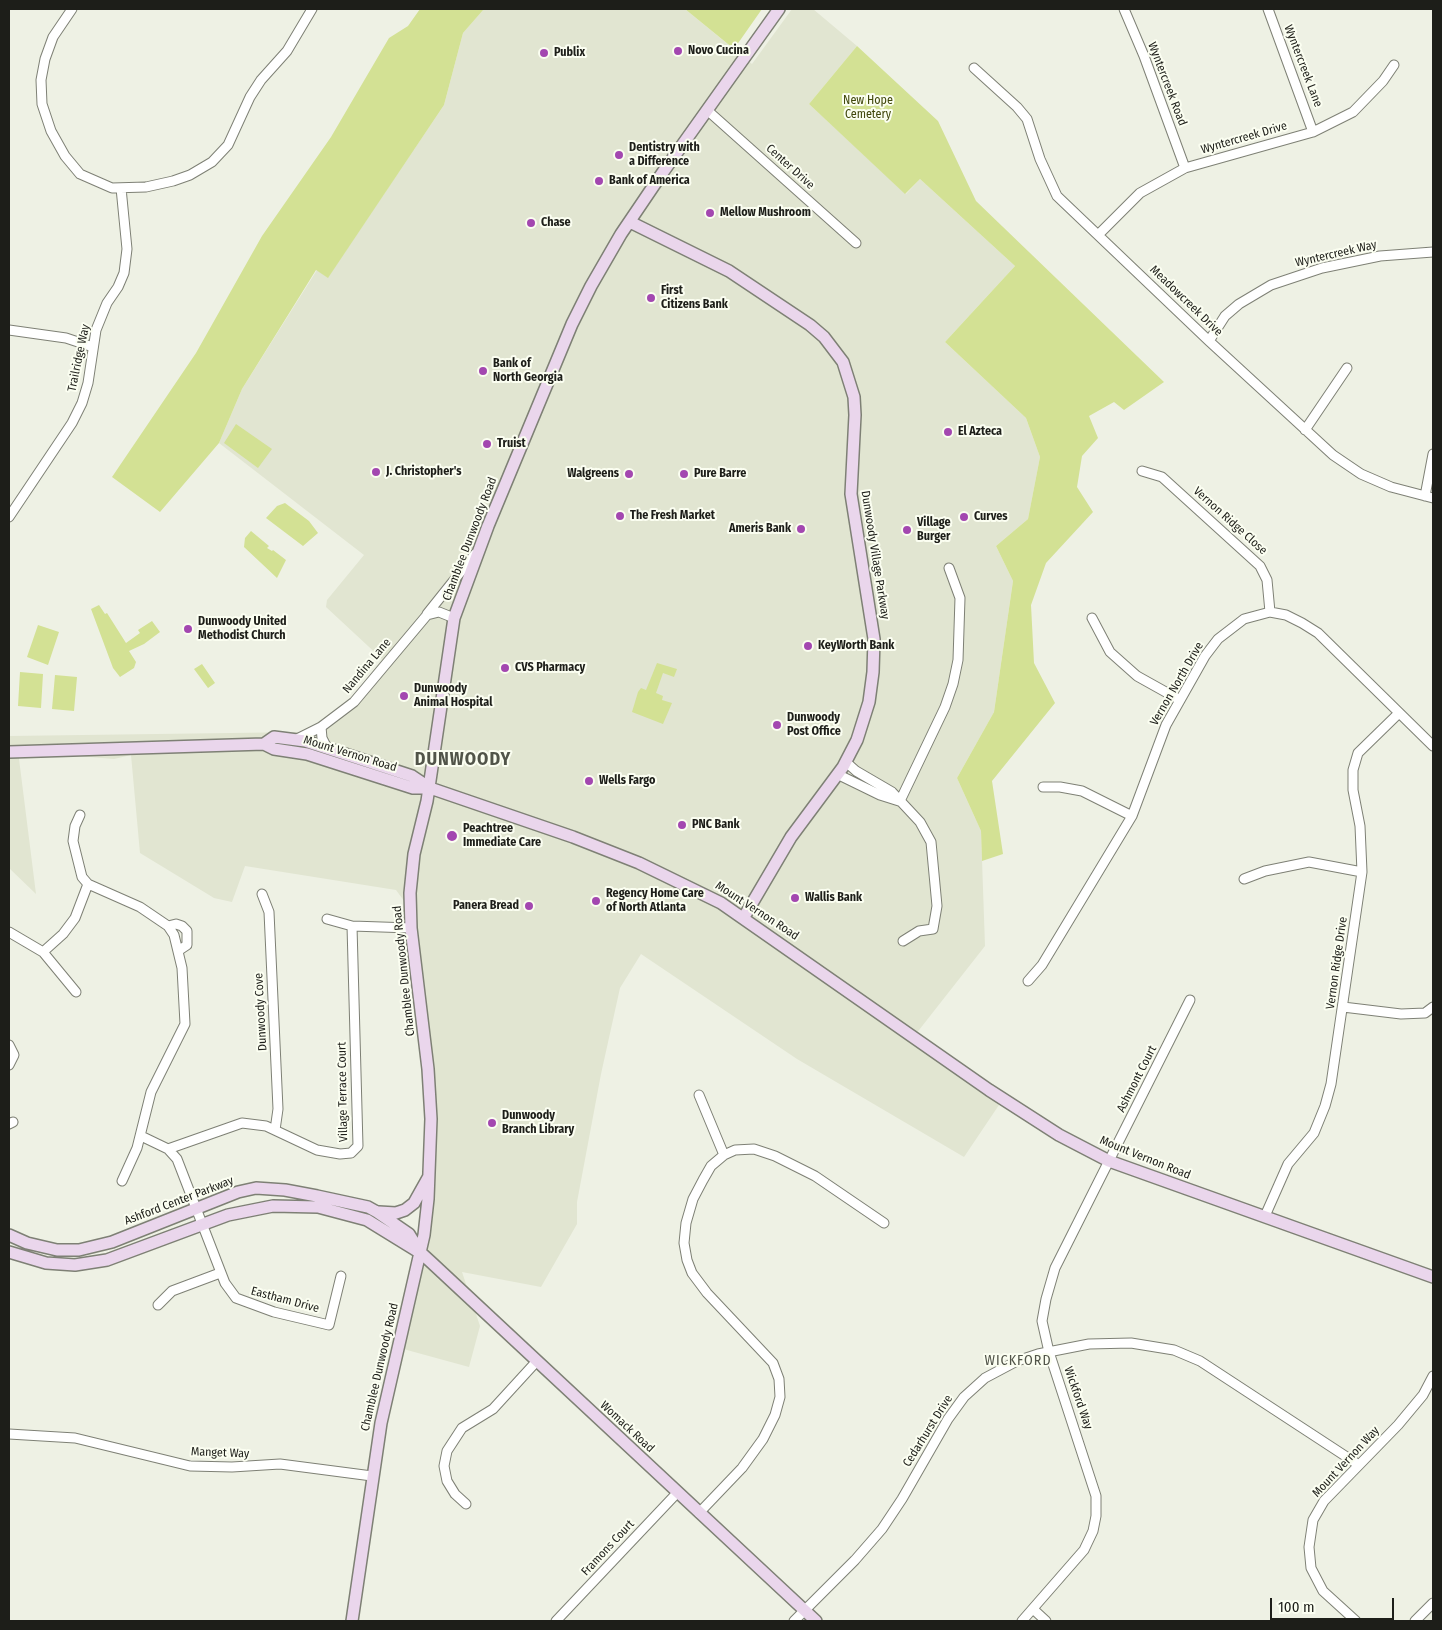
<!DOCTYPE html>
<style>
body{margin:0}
#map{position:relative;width:1442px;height:1630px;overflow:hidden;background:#eef1e4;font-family:"Fira Sans Condensed",sans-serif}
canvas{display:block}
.frame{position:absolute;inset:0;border:10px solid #1d1e19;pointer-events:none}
.scale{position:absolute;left:1270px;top:1598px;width:124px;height:22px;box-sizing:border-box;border:2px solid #1d1e19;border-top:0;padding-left:6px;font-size:15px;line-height:18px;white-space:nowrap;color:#1d1e19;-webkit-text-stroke:4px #fbfef1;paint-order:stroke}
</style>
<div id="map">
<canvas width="1442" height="1630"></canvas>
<div class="frame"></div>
<div class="scale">100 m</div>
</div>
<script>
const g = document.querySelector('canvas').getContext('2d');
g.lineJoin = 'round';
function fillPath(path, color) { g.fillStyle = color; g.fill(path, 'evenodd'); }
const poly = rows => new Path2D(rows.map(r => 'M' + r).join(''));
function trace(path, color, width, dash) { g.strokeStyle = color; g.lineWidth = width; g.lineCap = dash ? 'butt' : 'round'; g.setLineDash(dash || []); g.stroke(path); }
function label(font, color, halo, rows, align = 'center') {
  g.font = font + ' "Fira Sans Condensed",sans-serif'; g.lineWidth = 4; g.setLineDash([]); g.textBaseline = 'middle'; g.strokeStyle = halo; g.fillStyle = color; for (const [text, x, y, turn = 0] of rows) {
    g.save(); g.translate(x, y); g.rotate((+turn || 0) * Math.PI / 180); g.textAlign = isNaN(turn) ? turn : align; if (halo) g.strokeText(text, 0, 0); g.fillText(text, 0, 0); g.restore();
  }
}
fillPath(poly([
 [484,9,685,9,752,64,792,9,813,9,857,46,809,104,906,194,920,179,1015,266,945,342,1026,418,1040,457,1028,519,996,546,1013,581,994,712,957,778,981,831,985,946,912,1039,992,1098,999,1105,964,1157,797,1059,641,954,620,988,601,1074,577,1202,577,1224,541,1287,462,1272,480,1326,469,1367,396,1347,419,1228,428,1169,432,1092,410,909,396,890,245,866,232,902,214,898,140,853,131,755,114,759,18,751,36,894,9,868,9,736,304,732,354,696,382,659,326,607,327,600,364,555,219,443,242,389,317,270,328,277,444,105,463,33]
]), '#e1e5d1');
fillPath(poly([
 [420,9,484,9,463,33,444,105,328,278,316,270,242,389,219,443,160,512,112,477,196,353,262,236,331,137,389,38,408,26],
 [685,9,762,9,734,49],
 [857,46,938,121,976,201,1164,382,1124,410,1114,402,1089,416,1098,438,1082,456,1077,487,1093,512,1046,563,1031,605,1034,663,1055,703,992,781,1003,854,982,861,981,831,957,778,994,712,1013,581,996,546,1028,519,1040,457,1026,418,945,342,1015,266,920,179,905,194,809,104],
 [236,424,272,449,258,468,224,443],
 [285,503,309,521,318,533,303,546,266,518,277,506],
 [251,531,269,546,267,548,272,551,273,550,286,560,277,578,244,547,245,538],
 [99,605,105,614,107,613,126,643,140,633,138,630,152,621,160,632,144,644,129,651,136,662,134,668,120,677,113,668,91,609],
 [38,625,59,632,48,665,27,657],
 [657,663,677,669,674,677,663,673,656,693,663,696,662,700,672,703,663,724,632,712,638,692,641,688,646,690],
 [202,664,215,683,208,688,194,669],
 [20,672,43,674,41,708,18,706],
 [55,675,77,677,74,711,52,709]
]), '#d3e194');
const street = poly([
 [72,9,53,37,45,59,41,80,42,104,51,131,65,156,80,174,112,188,146,187,173,181,190,175,212,162,228,145,250,97,261,80,287,51,312,9],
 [1124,9,1144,56,1185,168],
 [1268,9,1313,132],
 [974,68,1017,107,1027,119,1040,159,1057,196,1209,341,1333,455,1361,474,1391,487,1433,498],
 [707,110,856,243],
 [1098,235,1140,193,1185,168,1313,132,1353,112,1383,81,1394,65],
 [9,330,66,338,93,347],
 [1209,341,1225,316,1239,304,1271,285,1322,268,1380,256,1433,252],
 [1305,430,1347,368],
 [1142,471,1162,477,1260,566,1267,580,1270,612],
 [1425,496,1433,454],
 [9,517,72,423,82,403,88,383,96,330,107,303,118,287,124,273,127,249,121,188],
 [427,614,475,554],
 [1092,618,1110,652,1137,676,1180,700],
 [321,727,322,738,327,748],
 [297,739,321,727,354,702,427,615,439,612,454,618],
 [846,762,856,771,892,792,920,822,931,842,937,906,933,929,919,931,903,941],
 [839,775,880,795,899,801],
 [1043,787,1060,787,1082,791,1132,816],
 [900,801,945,707,953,684,958,660,960,598,949,568],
 [80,815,75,826,73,841,82,877,88,884,140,907,168,926,174,935,182,968,185,1024,151,1092,137,1148,122,1181],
 [1244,879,1265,871,1309,862,1362,872],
 [262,894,269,912,278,1109,275,1130],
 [327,919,352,926,411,928],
 [168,926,176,924,182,926,187,931,187,945,178,951],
 [9,932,43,952,76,992],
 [43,952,63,934,75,918,88,884],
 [1028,981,1042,965,1132,816,1166,725,1205,656,1218,639,1244,619,1270,612,1286,615,1302,623,1318,633,1433,746],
 [1343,1007,1401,1014,1425,1013,1433,1007],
 [9,1045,14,1055,9,1065],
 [699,1095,724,1155],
 [9,1124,13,1122],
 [141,1136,168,1149,177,1159,225,1283,236,1298,274,1312,329,1325,341,1276],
 [168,1149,242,1123,266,1126,317,1150,340,1154,351,1153,358,1146,352,926],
 [1265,1216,1288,1164,1314,1133,1325,1106,1331,1084,1362,872,1360,826,1353,790,1353,770,1358,753,1399,713],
 [158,1305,172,1291,220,1273],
 [9,1434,75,1438,190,1466,232,1467,280,1464,372,1476],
 [466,1504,455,1494,447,1481,444,1466,447,1451,462,1428,493,1409,536,1362],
 [699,1513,742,1468,763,1439,775,1415,780,1397,779,1379,773,1363,707,1293,692,1273,687,1260,684,1243,686,1223,693,1199,703,1180,711,1166,724,1155,735,1150,754,1149,775,1156,815,1176,884,1223],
 [1033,1609,1046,1621],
 [556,1621,677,1493],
 [794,1621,855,1560,882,1529,902,1499,948,1419,964,1397,985,1378,1017,1361,1038,1354,1089,1344,1131,1343,1174,1350,1200,1361,1359,1465],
 [1022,1621,1084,1550,1093,1531,1096,1516,1096,1496,1049,1352,1042,1321,1046,1299,1055,1268,1190,1000],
 [1356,1621,1323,1591,1311,1568,1309,1547,1313,1520,1324,1501,1398,1425,1423,1395,1433,1376],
 [1415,1621,1433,1603]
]);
const secondary = poly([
 [630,222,729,271,810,325,824,337,843,362,854,397,855,415,851,494,874,639,873,672,869,702,857,740,843,767,791,837,744,917],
 [264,744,274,737,305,741,412,776,430,788],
 [9,752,264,744,274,749,307,754,413,788,430,788,573,837,639,863,721,903,989,1090,1059,1135,1109,1161,1433,1277],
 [379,1212,396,1213,405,1210,414,1203,428,1178],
 [9,1235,27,1243,57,1250,79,1250,112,1242,238,1192,256,1188,285,1190,317,1196,368,1207,377,1212,409,1234,420,1252,432,1263,816,1621],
 [9,1252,46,1263,75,1265,107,1260,228,1215,273,1206,318,1207,367,1220,419,1252],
 [352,1621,381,1423,424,1235,428,1199,431,1119,428,1069,411,928,410,893,414,854,427,801,454,618,488,526,572,324,591,286,621,234,663,172,779,9]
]);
trace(street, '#7e8075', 11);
trace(secondary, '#7e8075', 14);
trace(street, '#fff', 9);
trace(secondary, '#ead6ec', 11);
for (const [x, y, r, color] of [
 [678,51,5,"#a347b0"],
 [544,53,5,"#a347b0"],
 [619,155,5,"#a347b0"],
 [599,181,5,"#a347b0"],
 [710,213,5,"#a347b0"],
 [531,223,5,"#a347b0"],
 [651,298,5,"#a347b0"],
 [483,371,5,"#a347b0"],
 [948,432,5,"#a347b0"],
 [487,444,5,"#a347b0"],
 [376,472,5,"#a347b0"],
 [629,474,5,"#a347b0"],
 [684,474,5,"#a347b0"],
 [620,516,5,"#a347b0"],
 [964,517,5,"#a347b0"],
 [801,529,5,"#a347b0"],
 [907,530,5,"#a347b0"],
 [188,629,5,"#a347b0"],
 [808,646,5,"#a347b0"],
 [505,668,5,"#a347b0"],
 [404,696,5,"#a347b0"],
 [777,725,5,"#a347b0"],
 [589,781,5,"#a347b0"],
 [682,825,5,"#a347b0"],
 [452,836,6,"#a347b0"],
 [795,898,5,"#a347b0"],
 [596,901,5,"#a347b0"],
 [529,906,5,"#a347b0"],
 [492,1123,5,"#a347b0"]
]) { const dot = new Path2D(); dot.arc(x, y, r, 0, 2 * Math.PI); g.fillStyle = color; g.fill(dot); trace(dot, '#fbfef1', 2); }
label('bold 12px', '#1d1e19', '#fbfef1', [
 ["Novo Cucina",688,51],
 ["Publix",554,53],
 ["Dentistry with",629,148],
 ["a Difference",629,162],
 ["Bank of America",609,181],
 ["Mellow Mushroom",720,213],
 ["Chase",541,223],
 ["First",661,291],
 ["Citizens Bank",661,305],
 ["Bank of",493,364],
 ["North Georgia",493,378],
 ["El Azteca",958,432],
 ["Truist",497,444],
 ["J. Christopher's",386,472],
 ["Walgreens",619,474,"right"],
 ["Pure Barre",694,474],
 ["The Fresh Market",630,516],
 ["Curves",974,517],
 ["Village",917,523],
 ["Burger",917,537],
 ["Ameris Bank",791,529,"right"],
 ["Dunwoody United",198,622],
 ["Methodist Church",198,636],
 ["KeyWorth Bank",818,646],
 ["CVS Pharmacy",515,668],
 ["Dunwoody",414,689],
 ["Animal Hospital",414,703],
 ["Dunwoody",787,718],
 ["Post Office",787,732],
 ["Wells Fargo",599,781],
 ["PNC Bank",692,825],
 ["Peachtree",463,829],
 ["Immediate Care",463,843],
 ["Regency Home Care",606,894],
 ["of North Atlanta",606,908],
 ["Wallis Bank",805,898],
 ["Panera Bread",519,906,"right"],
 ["Dunwoody",502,1116],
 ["Branch Library",502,1130]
], 'left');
label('12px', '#1d1e19', '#fbfef1', [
 ["Wyntercreek Lane",1303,66,69],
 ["Wyntercreek Road",1167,84,69],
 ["Wyntercreek Drive",1244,138,-16],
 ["Center Drive",790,167,42],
 ["Wyntercreek Way",1336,254,-13],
 ["Meadowcreek Drive",1186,301,44],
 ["Trailridge Way",79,358,-78],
 ["Vernon Ridge Close",1230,521,42],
 ["Chamblee Dunwoody Road",470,539,-69],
 ["Dunwoody Village Parkway",875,555,81],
 ["Nandina Lane",367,666,-50],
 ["Vernon North Drive",1177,684,-60],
 ["Mount Vernon Road",350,754,17],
 ["Mount Vernon Road",757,911,33],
 ["Vernon Ridge Drive",1337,963,-82],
 ["Chamblee Dunwoody Road",404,971,-96],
 ["Dunwoody Cove",261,1012,-93],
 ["Ashmont Court",1137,1079,-63],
 ["Village Terrace Court",343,1092,-91],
 ["Mount Vernon Road",1145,1158,22],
 ["Ashford Center Parkway",179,1201,-21],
 ["Eastham Drive",285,1300,15],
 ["Chamblee Dunwoody Road",380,1367,-77],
 ["Wickford Way",1078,1398,71],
 ["Womack Road",627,1427,43],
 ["Cedarhurst Drive",928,1431,-58],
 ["Manget Way",220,1453,2],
 ["Mount Vernon Way",1346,1462,-47],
 ["Framons Court",608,1548,-47]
]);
label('12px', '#40470b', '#fbfef1', [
 ["New Hope",868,101],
 ["Cemetery",868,115]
]);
g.letterSpacing = '1px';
label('14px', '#515449', '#fbfef1', [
 ["WICKFORD",1018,1361]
]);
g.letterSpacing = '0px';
g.letterSpacing = '1px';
label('bold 18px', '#515449', '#fbfef1', [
 ["DUNWOODY",463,760]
]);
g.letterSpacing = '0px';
</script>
